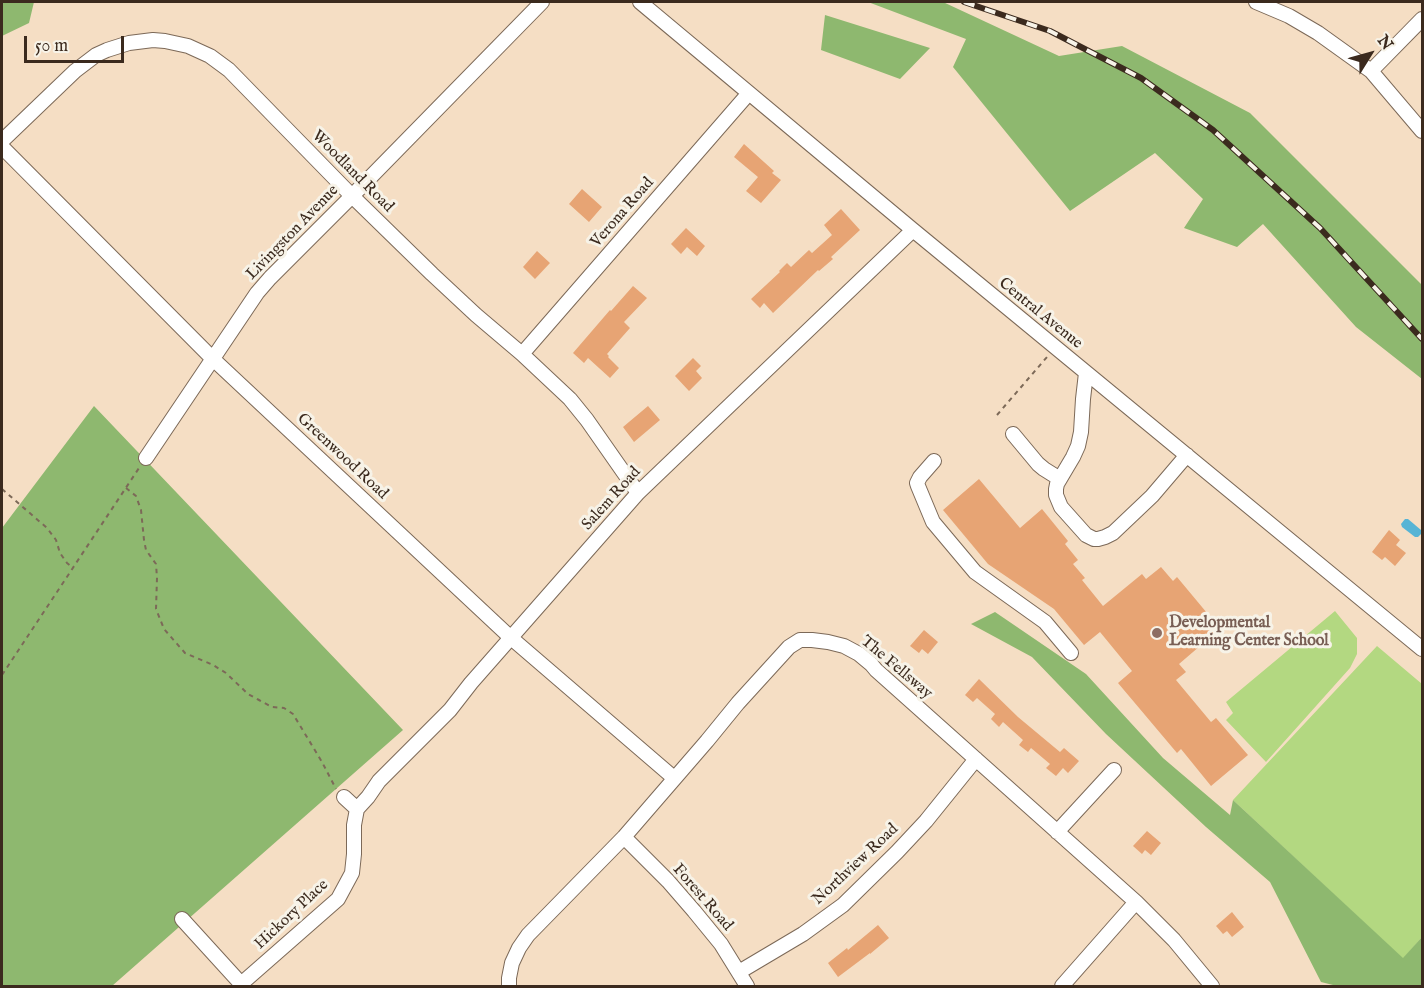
<!DOCTYPE html>
<style>
body{margin:0}
#map{position:relative;width:1424px;height:988px;overflow:hidden;background:#f5dec4;font-family:"IM FELL English",serif}
canvas{display:block}
.frame{position:absolute;inset:0;border:3px solid #3b2a1e;pointer-events:none}
.north{position:absolute;left:1340px;top:24px;width:60px;height:60px;-webkit-text-stroke:4px #f7f3e8;paint-order:stroke;rotate:53deg;font-size:16px;font-weight:700;line-height:24px;text-align:center;color:#3b2a1e}
.north::after{content:'';display:block;margin:auto;width:21px;height:27px;background:#3b2a1e;clip-path:polygon(50% 0,100% 100%,50% 72%,0 100%)}
.scale{position:absolute;left:24px;top:36px;width:100px;height:27px;box-sizing:border-box;border:3px solid #3b2a1e;border-top:0;padding-left:8px;font-size:18px;line-height:21px;white-space:nowrap;color:#3b2a1e;-webkit-text-stroke:4px #f7f3e8;paint-order:stroke}
</style>
<div id="map">
<canvas width="1424" height="988"></canvas>
<div class="frame"></div>
<div class="north">N</div>
<div class="scale">50 m</div>
</div>
<script>
const g = document.querySelector('canvas').getContext('2d');
g.lineJoin = 'round';
function fillPath(path, color) { g.fillStyle = color; g.fill(path, 'evenodd'); }
const poly = rows => new Path2D(rows.map(r => 'M' + r).join(''));
function trace(path, color, width, dash) { g.strokeStyle = color; g.lineWidth = width; g.lineCap = dash ? 'butt' : 'round'; g.setLineDash(dash || []); g.stroke(path); }
function label(font, color, halo, rows, align = 'center') {
  g.font = font + ' "IM FELL English",serif'; g.lineWidth = 6; g.setLineDash([]); g.textBaseline = 'middle'; g.strokeStyle = halo; g.fillStyle = color; for (const [text, x, y, turn = 0] of rows) {
    g.save(); g.translate(x, y); g.rotate((+turn || 0) * Math.PI / 180); g.textAlign = isNaN(turn) ? turn : align; if (halo) g.strokeText(text, 0, 0); g.fillText(text, 0, 0); g.restore();
  }
}
fillPath(poly([
 [1335,611,1357,638,1357,654,1350,668,1266,762,1226,720,1233,713,1226,702],
 [1377,646,1422,684,1422,937,1403,959,1233,800]
]), '#b3d881');
fillPath(poly([
 [2,2,34,2,29,23,2,36],
 [868,2,943,2,1059,56,1122,46,1250,113,1422,285,1422,379,1356,327,1263,224,1237,247,1184,228,1203,199,1155,153,1070,211,953,67,966,39],
 [825,15,930,48,900,79,821,50],
 [94,406,403,730,112,986,2,986,2,528],
 [995,612,1086,674,1163,758,1230,815,1233,800,1403,958,1422,937,1422,986,1337,986,1321,982,1270,882,1206,827,1106,734,1032,657,971,624]
]), '#8eb86f');
fillPath(poly([
 [1405,519,1408,519,1421,530,1421,534,1418,537,1415,537,1402,527,1401,524]
]), '#57b4d5');
fillPath(poly([
 [744,144,774,171,772,173,781,180,761,203,746,191,758,177,734,157],
 [582,189,602,207,589,222,569,204],
 [841,209,860,230,831,257,833,259,819,271,818,270,773,313,764,303,760,308,751,299,780,272,779,271,787,263,791,267,809,250,812,253,832,235,824,225],
 [686,228,705,246,697,256,687,247,681,254,671,244],
 [537,251,550,263,535,279,523,267],
 [633,286,647,298,624,322,630,328,607,354,609,356,608,357,619,368,610,378,588,358,584,363,573,353,610,310,611,311],
 [693,358,701,366,696,371,702,378,689,391,675,376],
 [648,406,660,420,634,442,623,427],
 [979,479,1020,528,1042,509,1068,541,1065,544,1078,560,1073,564,1085,578,1082,580,1103,606,1142,574,1146,579,1161,567,1173,581,1177,577,1207,613,1205,615,1209,620,1205,623,1214,634,1179,664,1186,672,1176,680,1211,722,1216,718,1248,755,1211,786,1181,749,1177,753,1118,683,1132,671,1100,632,1084,645,1054,609,988,564,943,510],
 [1389,530,1400,540,1396,545,1406,553,1395,566,1385,557,1382,560,1372,552],
 [924,630,938,642,928,654,922,649,919,653,910,646],
 [979,679,1018,717,1060,752,1064,748,1079,761,1068,773,1063,768,1056,776,1046,768,1050,764,1031,748,1028,752,1019,745,1023,740,1003,722,999,727,991,719,995,714,977,698,973,702,965,695],
 [1147,831,1161,843,1151,855,1145,850,1142,854,1133,846],
 [1232,912,1244,927,1232,937,1227,931,1223,934,1216,926],
 [878,925,889,938,870,954,870,953,838,977,828,963,847,948,848,950]
]), '#e7a474');
const minor = poly([
 [640,2,913,230,1422,649],
 [1256,2,1289,16,1318,33,1371,71,1422,131],
 [1371,71,1422,19],
 [2,141,75,71,96,55,107,50,129,43,153,40,165,41,188,46,210,56,229,70,352,196,432,274,476,315,522,354,570,399,587,420,638,493],
 [2,147,213,359,510,637,674,778],
 [522,354,749,93],
 [1086,373,1083,399,1081,432,1078,446,1073,457,1057,484,1056,489,1056,495,1061,507,1086,535,1094,539,1098,539,1105,537,1113,533,1152,496,1187,455],
 [1013,434,1038,464,1044,469,1060,479],
 [146,458,257,293,270,278,352,196,542,2],
 [934,461,920,477,917,483,918,486,933,522,975,572,1045,622,1071,653],
 [357,809,368,797,379,781,450,710,471,683,638,493,913,230],
 [1057,832,1114,770],
 [624,837,668,881,694,911,721,944,747,986],
 [182,919,243,986],
 [739,972,803,934,843,905,897,852,926,821,976,759],
 [241,984,338,899,352,873,354,854,354,825,357,809,344,797],
 [509,986,509,978,512,963,519,948,528,935,624,837,707,741,738,703,789,647,800,640,812,640,828,642,844,646,859,654,871,664,876,670,1136,902,1174,940,1212,986],
 [1062,986,1136,902]
]);
trace(minor, '#7c6958', 16);
trace(poly([
 [997,415,1047,357],
 [126,488,136,496,141,510,144,540,146,550,156,564,157,578,156,609,164,629,185,653,213,665,226,673,248,694,259,700,272,707,284,708,293,714,322,762,336,789],
 [2,489,47,528,56,540,60,553,67,563,73,568],
 [2,675,139,468]
]), '#7c6958', 2, [4.5, 4.5]);
trace(minor, '#fff', 14);
const rail = poly([
 [964,2,1050,31,1141,78,1213,130,1320,228,1422,339]
]);
trace(rail, '#3b2a1e', 6);
trace(rail, '#f7f3e8', 4, [11]);
for (const [x, y, r, color] of [
 [1157,633,6,"#8d6e63"]
]) { const dot = new Path2D(); dot.arc(x, y, r, 0, 2 * Math.PI); g.fillStyle = color; g.fill(dot); trace(dot, '#f7f3e8', 2); }
label('16px', '#3b2a1e', '#f7f3e8', [
 ["Woodland Road",352,172,45],
 ["Verona Road",623,213,-49],
 ["Livingston Avenue",293,233,-46],
 ["Central Avenue",1040,314,39],
 ["Greenwood Road",342,457,43],
 ["Salem Road",612,499,-48],
 ["The Fellsway",896,668,40],
 ["Northview Road",856,865,-43],
 ["Forest Road",702,898,49],
 ["Hickory Place",292,915,-43]
]);
label('bold 16px', '#785e54', '#f7f3e8', [
 ["Developmental",1169,624],
 ["Learning Center School",1169,642]
], 'left');
</script>
